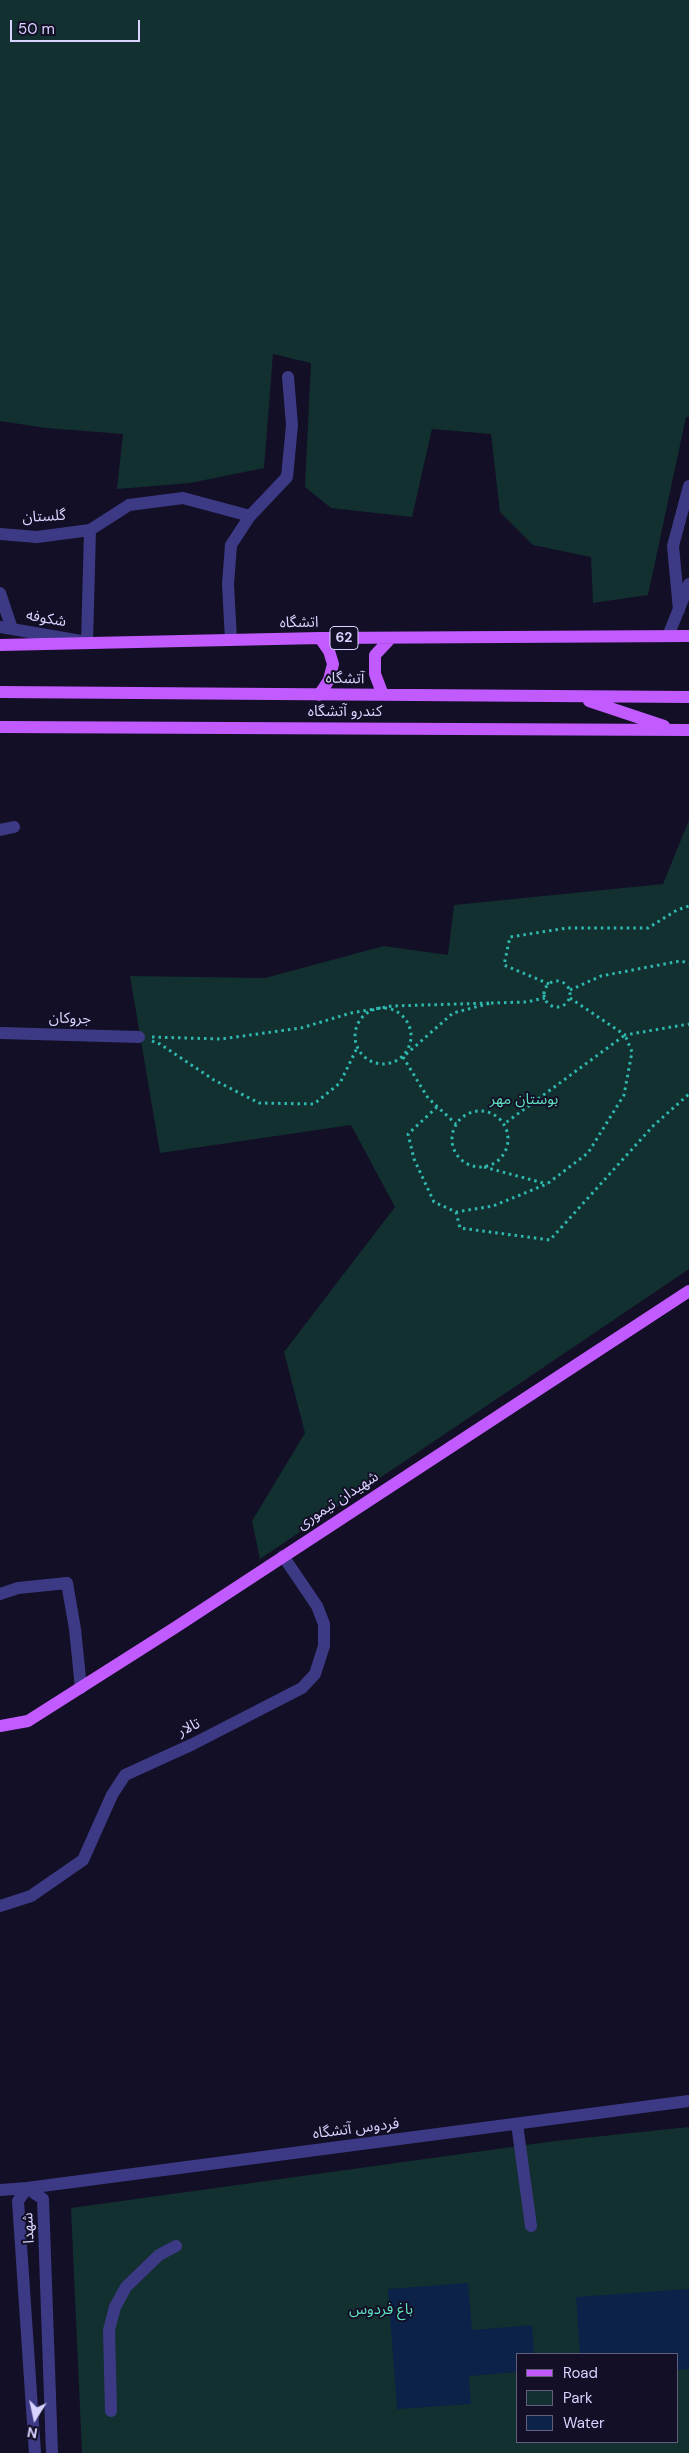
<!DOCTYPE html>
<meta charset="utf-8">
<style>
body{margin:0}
#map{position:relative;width:689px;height:2453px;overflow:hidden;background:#130f26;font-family:"DM Sans",sans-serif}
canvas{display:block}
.legend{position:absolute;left:516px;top:2353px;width:162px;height:90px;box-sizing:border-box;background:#130f26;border:1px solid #625e7d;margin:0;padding:6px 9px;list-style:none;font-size:15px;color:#d9d4ff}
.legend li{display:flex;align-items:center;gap:10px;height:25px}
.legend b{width:25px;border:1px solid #625e7d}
.north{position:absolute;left:10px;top:2393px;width:50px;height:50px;-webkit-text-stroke:4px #130f26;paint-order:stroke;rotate:190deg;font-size:14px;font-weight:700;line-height:20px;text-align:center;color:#d9d4ff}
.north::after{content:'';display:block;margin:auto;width:18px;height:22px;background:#d9d4ff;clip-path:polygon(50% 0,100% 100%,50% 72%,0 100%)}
.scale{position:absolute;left:10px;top:20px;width:130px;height:22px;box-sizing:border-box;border:2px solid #d9d4ff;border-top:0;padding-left:6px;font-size:15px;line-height:18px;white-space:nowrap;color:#d9d4ff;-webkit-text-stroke:4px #130f26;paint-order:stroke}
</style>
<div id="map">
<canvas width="689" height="2453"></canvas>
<ul class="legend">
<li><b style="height:6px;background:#c25bff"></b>Road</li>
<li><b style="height:14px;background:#12302f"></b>Park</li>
<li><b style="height:14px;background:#0c2248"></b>Water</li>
</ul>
<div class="north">N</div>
<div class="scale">50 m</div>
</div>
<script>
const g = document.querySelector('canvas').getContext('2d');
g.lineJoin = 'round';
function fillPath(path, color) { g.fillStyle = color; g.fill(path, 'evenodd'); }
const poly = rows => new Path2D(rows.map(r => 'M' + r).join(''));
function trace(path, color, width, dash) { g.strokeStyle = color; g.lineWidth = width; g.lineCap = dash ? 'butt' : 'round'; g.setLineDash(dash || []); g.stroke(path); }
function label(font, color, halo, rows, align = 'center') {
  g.font = font + ' "DM Sans","Noto Sans Arabic",sans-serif'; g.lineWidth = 4; g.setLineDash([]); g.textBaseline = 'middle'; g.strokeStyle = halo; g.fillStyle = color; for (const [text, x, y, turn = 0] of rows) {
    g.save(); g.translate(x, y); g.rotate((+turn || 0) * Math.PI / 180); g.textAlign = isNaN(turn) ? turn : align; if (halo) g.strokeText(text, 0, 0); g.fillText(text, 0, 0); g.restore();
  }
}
fillPath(poly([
 [0,0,689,0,689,417,686,417,648,595,593,603,591,557,533,545,500,512,491,434,432,429,412,517,331,508,305,487,311,363,273,354,264,468,190,483,117,489,123,434,46,428,0,421],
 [689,820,689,1269,260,1559,252,1521,305,1433,284,1352,395,1207,351,1125,160,1153,130,976,265,978,384,946,448,955,454,905,663,884],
 [689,2127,689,2453,82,2453,71,2208,555,2141],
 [518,2354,678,2354,678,2442,518,2442]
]), '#12302f');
fillPath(poly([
 [468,2283,472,2330,532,2325,534,2354,518,2354,518,2372,469,2376,471,2404,397,2409,388,2289],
 [689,2289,689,2369,678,2370,678,2354,580,2354,576,2297]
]), '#0c2248');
trace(poly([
 '544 994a13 13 0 1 1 26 0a13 13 0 1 1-26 0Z',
 [549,984,504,965,510,937,567,928,648,928,677,910,689,906],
 [570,990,601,976,680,961,689,963],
 [570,998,625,1035,689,1024],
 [491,1003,526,1002,545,998],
 '355 1036a28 28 0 1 1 56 0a28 28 0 1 1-56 0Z',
 [152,1037,221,1039,301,1028,351,1013,392,1006,491,1003,453,1013,403,1057,428,1098,456,1124],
 [152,1041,160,1044,214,1080,259,1103,314,1104,340,1083,357,1048],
 [437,1107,408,1134,414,1159,434,1202,456,1212,493,1206,547,1184,588,1153,624,1095,632,1052,625,1035,504,1124],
 '452 1139a28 28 0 1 1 56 0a28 28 0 1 1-56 0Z',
 [484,1167,547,1184],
 [456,1212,460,1228,550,1240,653,1126,689,1094]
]), '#2fb8b0', 3, [2.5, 4]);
trace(poly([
 [0,534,37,537,90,530],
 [0,593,12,629],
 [679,610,673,546,689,486],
 [0,627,87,642,90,530,129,505,183,498,250,516],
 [668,636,689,584],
 [231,640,228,584,231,545,250,516,287,477,292,425,288,377],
 [0,830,14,827],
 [0,1033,139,1037],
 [0,1594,18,1588,67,1583,75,1629,81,1688],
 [0,1906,31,1896,83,1860,112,1795,125,1775,193,1744,302,1688,315,1674,324,1646,324,1624,317,1606,283,1556],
 [517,2124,531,2226],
 [27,2188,43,2199,52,2453],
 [27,2188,18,2201,35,2453],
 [0,2190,27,2188,689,2101],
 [111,2411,109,2330,115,2307,126,2287,159,2255,176,2246]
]), '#3d3a85', 12);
trace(poly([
 [0,645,320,638,689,636],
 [0,692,689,697],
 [319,695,329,680,333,664,329,651,320,638],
 [383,695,375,674,375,655,391,638],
 [589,701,664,726],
 [0,727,689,730],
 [0,1726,28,1721,176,1627,689,1291]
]), '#c25bff', 12);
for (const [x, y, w] of [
 [344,638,28]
]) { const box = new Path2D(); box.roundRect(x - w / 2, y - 11.5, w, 23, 4); g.fillStyle = '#130f26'; g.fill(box); trace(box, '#d9d4ff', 1); }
label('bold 14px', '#d9d4ff', null, [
 ["62",344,638]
]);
label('15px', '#d9d4ff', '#130f26', [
 ["گلستان",44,517,-3],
 ["شکوفه",46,619,10],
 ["اتشگاه",299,623,-1],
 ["آتشگاه",345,679,1],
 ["کندرو آتشگاه",345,712],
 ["جروکان",70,1019,1],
 ["شهیدان تیموری",338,1501,-33],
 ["تالار",189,1728,-26],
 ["فردوس آتشگاه",356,2129,-7],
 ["شهدا",29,2228,-93]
]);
label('15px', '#5fe0c0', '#130f26', [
 ["بوستان مهر",524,1100],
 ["باغ فردوس",381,2310]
]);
</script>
